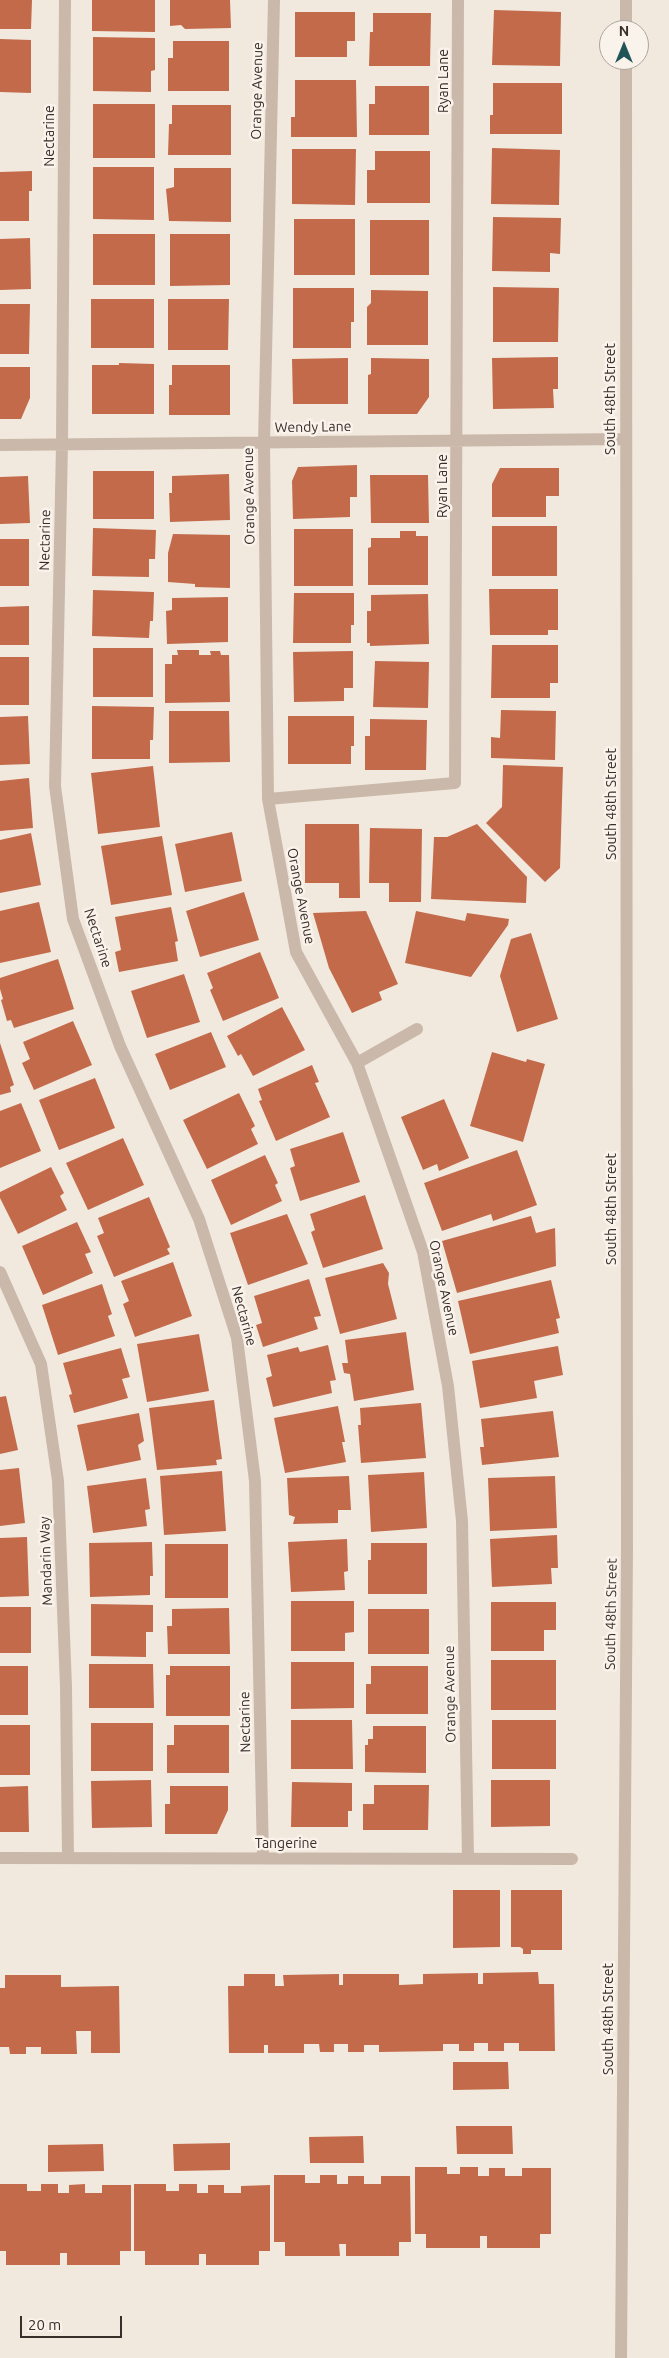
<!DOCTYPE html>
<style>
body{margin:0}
#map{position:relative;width:669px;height:2358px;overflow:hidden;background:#f2e9de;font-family:Ubuntu,sans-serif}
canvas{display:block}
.north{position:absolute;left:599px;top:20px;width:50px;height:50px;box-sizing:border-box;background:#faf3eb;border:1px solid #aca49e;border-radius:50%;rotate:0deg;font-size:14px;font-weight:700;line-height:20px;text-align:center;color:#382e2a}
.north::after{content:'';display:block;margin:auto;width:18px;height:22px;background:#205459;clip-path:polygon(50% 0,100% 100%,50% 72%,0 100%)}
.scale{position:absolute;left:20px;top:2316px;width:102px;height:22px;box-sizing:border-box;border:2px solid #382e2a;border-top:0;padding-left:6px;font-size:15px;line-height:18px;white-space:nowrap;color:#382e2a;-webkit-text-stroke:4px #faf3eb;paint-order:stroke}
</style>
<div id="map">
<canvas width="669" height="2358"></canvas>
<div class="north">N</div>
<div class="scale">20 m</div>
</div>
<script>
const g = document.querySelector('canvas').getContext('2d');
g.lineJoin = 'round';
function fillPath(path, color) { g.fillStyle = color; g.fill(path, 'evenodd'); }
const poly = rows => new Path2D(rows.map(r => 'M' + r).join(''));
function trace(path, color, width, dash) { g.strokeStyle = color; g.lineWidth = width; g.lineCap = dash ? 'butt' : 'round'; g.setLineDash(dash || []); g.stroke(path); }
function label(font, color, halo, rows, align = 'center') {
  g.font = font + ' Ubuntu,sans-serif'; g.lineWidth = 5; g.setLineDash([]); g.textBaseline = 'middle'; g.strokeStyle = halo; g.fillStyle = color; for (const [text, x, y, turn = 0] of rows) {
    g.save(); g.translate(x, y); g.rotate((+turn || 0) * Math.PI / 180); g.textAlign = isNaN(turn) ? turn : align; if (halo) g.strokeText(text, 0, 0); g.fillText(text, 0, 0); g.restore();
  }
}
fillPath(poly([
 [0,0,32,0,31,29,0,29],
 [92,0,155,0,155,32,92,31],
 [170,0,230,0,231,28,185,29,181,25,170,26],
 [494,10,561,12,560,66,492,65],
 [295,12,355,12,355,41,347,41,347,57,295,57],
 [373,13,431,13,430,66,369,66,370,32,373,32],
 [93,37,155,38,155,70,151,71,151,92,93,91],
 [0,39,31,40,31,93,0,92],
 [173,41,229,41,229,91,168,91,168,58,173,58],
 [295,80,356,80,357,137,291,137,291,117,295,117],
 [493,83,562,83,562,134,490,134,490,115,493,115],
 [375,86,429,86,429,135,369,135,369,104,375,104],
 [93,104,155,104,155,158,93,158],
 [172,105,231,105,231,155,168,155,169,124,172,124],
 [492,148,560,150,559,205,491,204],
 [292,149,356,149,355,205,292,204],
 [375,151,430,151,430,203,367,203,367,170,375,170],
 [93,167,154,167,154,220,93,219],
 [174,168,231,168,231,222,169,221,166,189,174,187],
 [32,171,32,191,29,191,29,221,0,221,0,172],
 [493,217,561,218,560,254,550,253,550,272,492,271],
 [294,219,355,219,355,275,294,275],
 [370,220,429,220,429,275,370,275],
 [93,234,155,234,155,285,93,285],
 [170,234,230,234,230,285,170,286],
 [30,238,31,289,0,290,0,239],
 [493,287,559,288,558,342,493,342],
 [293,288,354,288,354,322,351,322,351,348,293,348],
 [371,290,428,291,428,345,367,345,367,307,371,303],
 [91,299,154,299,154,348,91,348],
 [168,299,229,299,228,350,168,350],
 [0,304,30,304,29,354,0,354],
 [558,357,558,389,553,389,554,408,493,409,492,358],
 [348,358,348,404,293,404,292,359],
 [371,358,429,359,429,397,417,414,368,414,368,375,371,374],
 [119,363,154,364,154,414,92,414,92,365,119,365],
 [172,365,230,365,230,415,169,415,169,385,172,385],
 [0,367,30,367,30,398,21,419,0,419],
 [357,465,357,497,350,497,350,517,293,519,292,481,298,467],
 [500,468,559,468,559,496,546,496,546,517,492,517,492,484],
 [93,471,154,471,154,519,93,519],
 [229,474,230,520,170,522,169,493,172,493,172,476],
 [370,475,428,475,429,523,371,523],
 [28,476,30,523,0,524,0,477],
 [492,526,557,526,557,576,492,576],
 [93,528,156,530,155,559,149,559,149,577,92,576],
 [294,529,353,529,353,586,294,586],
 [400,531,416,531,416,536,428,536,428,585,368,585,368,548,371,547,371,538,400,538],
 [173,534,230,535,230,588,195,587,195,584,168,582,168,553],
 [0,539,29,539,29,586,0,586],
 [489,589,558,589,558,630,548,630,548,635,490,635],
 [93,590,154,592,153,621,150,621,149,638,92,636],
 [294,593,354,593,354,625,351,625,351,643,293,643],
 [428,594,429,644,370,646,370,643,367,643,367,611,371,611,371,595],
 [228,597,228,642,167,644,166,611,172,610,172,598],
 [29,606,29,645,0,645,0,607],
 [492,645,558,645,558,683,550,683,550,698,491,698],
 [93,648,153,648,153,697,93,697],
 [177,650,199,650,199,655,211,655,210,651,220,651,221,655,229,655,230,702,165,703,165,664,172,664,172,655,178,655],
 [353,651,353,688,344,688,344,701,294,702,293,652],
 [0,657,29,657,29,705,0,705],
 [375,661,429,662,428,708,373,707],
 [92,706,154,707,153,740,150,740,150,759,92,759],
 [501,710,556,711,555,760,491,758,491,737,500,738],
 [169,711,229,711,230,762,169,763],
 [28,716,30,764,0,765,0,717],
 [288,716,354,716,354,746,351,746,351,764,288,764],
 [370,719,427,720,426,770,365,770,365,736,370,736],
 [503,765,563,767,560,868,545,882,486,823,502,807],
 [153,766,160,827,98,834,91,773],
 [29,778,33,828,0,831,0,781],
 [305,824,359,824,360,898,339,898,339,883,305,883],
 [477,824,527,877,526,903,431,899,434,837,447,837],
 [370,828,422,829,421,902,389,902,389,883,369,883],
 [232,832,242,881,185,892,175,844],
 [31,833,41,885,0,893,0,840],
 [162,836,172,895,111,905,101,846],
 [244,892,259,940,200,957,186,911],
 [39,902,51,952,0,963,0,911],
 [171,907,178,941,175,942,178,961,119,972,115,952,121,950,115,917],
 [366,911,398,984,379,992,382,1000,352,1013,329,968,313,913],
 [416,911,465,921,467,913,509,919,508,925,471,977,405,963],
 [531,933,558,1019,517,1032,500,976,511,939],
 [260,952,279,998,223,1021,210,990,213,988,207,973],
 [58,959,74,1009,14,1028,11,1020,7,1021,1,1000,3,999,0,989,0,978],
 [184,974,200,1022,147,1038,131,991],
 [282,1007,305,1050,253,1076,241,1054,238,1056,227,1036],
 [73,1021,92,1065,34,1090,22,1063,30,1059,23,1042],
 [211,1032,226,1067,170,1090,155,1054],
 [0,1043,14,1085,10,1087,11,1092,0,1095],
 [492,1052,526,1062,527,1059,545,1064,523,1142,470,1126],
 [312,1065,319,1082,315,1083,330,1117,276,1141,259,1101,262,1100,258,1089],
 [95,1078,115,1128,59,1150,39,1100],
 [239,1093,255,1126,251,1129,258,1144,207,1169,183,1120],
 [444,1099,469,1158,439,1171,437,1164,423,1170,401,1117],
 [21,1103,41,1151,0,1168,0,1111],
 [343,1132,360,1182,300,1201,290,1168,295,1166,290,1149],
 [123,1138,144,1185,88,1210,66,1163],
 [517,1150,537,1205,493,1221,491,1214,442,1231,424,1183],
 [265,1155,278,1183,275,1185,282,1201,231,1225,211,1180],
 [51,1167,64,1193,60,1196,67,1210,18,1234,0,1198,0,1192],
 [365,1195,383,1249,323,1268,311,1232,315,1230,310,1214],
 [149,1197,170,1247,167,1249,170,1254,114,1277,97,1236,104,1233,98,1218],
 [287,1214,308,1264,248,1285,230,1233],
 [531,1216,536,1233,555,1228,556,1266,457,1293,442,1241],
 [77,1222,91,1252,85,1254,93,1273,43,1295,22,1246],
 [173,1262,192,1316,135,1337,123,1304,129,1301,121,1281],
 [383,1263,389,1273,388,1284,397,1319,340,1334,325,1278],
 [309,1279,321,1316,314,1317,318,1329,263,1347,256,1325,262,1323,254,1296],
 [551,1280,560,1318,556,1319,559,1333,470,1354,458,1301],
 [102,1284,112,1314,108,1316,115,1336,58,1355,42,1305],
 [406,1332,414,1390,354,1401,350,1374,344,1373,342,1363,348,1363,345,1340],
 [199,1334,209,1391,147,1402,137,1344],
 [328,1345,336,1380,330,1381,332,1393,273,1407,266,1378,272,1376,267,1355,298,1347,300,1352],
 [558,1346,563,1375,534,1381,537,1398,480,1408,472,1361],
 [121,1348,130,1377,122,1379,128,1398,74,1413,69,1395,72,1394,63,1363],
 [6,1396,18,1450,0,1454,0,1397],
 [214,1400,222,1459,216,1460,217,1465,157,1470,149,1408],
 [421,1403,426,1458,361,1463,358,1425,361,1425,360,1408],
 [338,1406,345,1442,342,1442,346,1462,285,1473,274,1418],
 [553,1411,559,1457,482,1465,480,1447,484,1447,481,1419],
 [139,1413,144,1441,138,1445,141,1460,87,1471,77,1425],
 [19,1468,25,1523,0,1526,0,1470],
 [222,1471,226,1531,164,1535,160,1476],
 [424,1472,427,1528,371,1532,368,1475],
 [349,1476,351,1510,338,1510,338,1523,293,1524,295,1517,289,1515,287,1478],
 [555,1476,557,1528,490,1531,488,1478],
 [146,1478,150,1509,145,1510,147,1526,93,1533,87,1486],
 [557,1535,558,1568,551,1568,552,1584,492,1587,490,1539],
 [27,1537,29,1596,0,1597,0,1538],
 [347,1539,348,1571,344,1572,345,1590,291,1592,288,1542],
 [152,1542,153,1576,150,1576,150,1595,90,1597,89,1543],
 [371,1543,427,1543,427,1594,368,1594,368,1560,371,1560],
 [165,1544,228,1544,228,1598,165,1598],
 [291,1601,354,1601,354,1632,345,1633,345,1651,291,1651],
 [491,1602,556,1602,556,1630,544,1630,544,1651,491,1651],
 [91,1604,153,1605,153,1632,146,1632,146,1657,91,1656],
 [0,1607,31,1607,31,1653,0,1653],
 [229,1608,230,1654,168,1654,167,1626,172,1626,172,1609],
 [368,1609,429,1609,429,1654,368,1654],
 [491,1660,556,1660,556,1710,491,1710],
 [291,1662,354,1662,354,1708,291,1709],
 [89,1664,153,1664,154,1708,89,1708],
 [0,1666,28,1666,28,1715,0,1715],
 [170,1666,230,1666,230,1716,166,1716,166,1675,170,1675],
 [371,1666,428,1666,428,1714,366,1714,366,1684,371,1684],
 [291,1720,352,1720,353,1769,291,1769],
 [492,1720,556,1720,556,1769,492,1769],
 [91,1723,153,1723,153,1771,91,1771],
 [0,1725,30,1725,30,1775,0,1775],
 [174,1725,229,1725,229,1773,167,1773,167,1745,174,1745],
 [373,1726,426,1726,426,1773,365,1772,365,1745,368,1745,368,1739,373,1739],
 [151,1780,152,1827,92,1828,91,1781],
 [491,1780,550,1780,550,1826,491,1827],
 [292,1782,352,1783,352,1811,348,1811,348,1827,291,1827],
 [374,1785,429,1785,428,1830,363,1830,363,1804,374,1804],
 [28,1786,29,1832,0,1832,0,1787],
 [170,1786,228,1786,228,1810,217,1834,165,1834,165,1804,170,1804],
 [453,1890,500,1890,500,1947,453,1948],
 [511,1890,562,1890,562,1950,531,1950,531,1954,523,1954,523,1949,520,1947,511,1947],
 [538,1972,539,1984,554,1984,555,2051,519,2051,519,2043,504,2043,504,2051,488,2051,488,2043,474,2043,474,2051,459,2051,459,2044,443,2044,443,2051,379,2052,379,2045,364,2045,364,2052,348,2052,348,2044,334,2044,334,2052,320,2052,319,2044,304,2044,304,2053,268,2053,268,2045,264,2045,264,2053,229,2053,228,1986,244,1986,244,1974,275,1974,275,1986,284,1986,283,1975,339,1974,339,1985,343,1985,343,1974,399,1974,399,1985,423,1984,423,1974,478,1973,478,1984,483,1984,483,1973],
 [5,1975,61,1975,61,1987,119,1986,120,2053,91,2053,91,2031,76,2031,77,2054,41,2054,41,2047,26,2047,26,2054,10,2054,9,2047,0,2047,0,1988,5,1988],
 [453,2062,508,2062,509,2089,453,2090],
 [456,2126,512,2126,513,2154,457,2154],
 [363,2136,364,2163,310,2163,309,2137],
 [230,2143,230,2170,174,2171,173,2144],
 [103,2144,104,2171,48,2172,48,2145],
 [415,2167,447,2167,447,2174,460,2174,460,2167,478,2167,478,2176,489,2176,489,2168,505,2168,505,2176,522,2176,522,2168,551,2168,551,2234,540,2234,540,2248,487,2248,487,2236,480,2236,480,2248,426,2248,426,2234,415,2234],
 [274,2175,305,2175,305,2183,320,2183,320,2175,337,2175,337,2184,348,2184,348,2176,364,2176,364,2184,381,2184,381,2176,410,2176,411,2242,399,2242,399,2256,346,2256,346,2244,339,2244,340,2256,285,2256,285,2242,274,2242],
 [0,2184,27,2184,27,2191,41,2191,41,2184,58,2184,58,2193,69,2193,69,2185,85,2184,85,2193,102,2193,102,2185,131,2185,131,2251,120,2251,120,2265,67,2265,67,2253,60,2253,60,2265,6,2265,6,2251,0,2251],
 [134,2184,166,2184,166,2191,179,2191,179,2184,197,2184,197,2193,208,2193,208,2185,224,2185,224,2193,241,2193,241,2186,270,2185,270,2251,259,2251,259,2265,206,2265,206,2254,199,2254,199,2265,145,2265,145,2251,134,2251]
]), '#c36a4b');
trace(poly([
 [65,0,62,444,55,786,73,919,120,1046,199,1219,237,1338,255,1481,263,1858],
 [274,0,264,443,268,799,296,952,357,1063,423,1252,448,1386,462,1521,468,1859],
 [626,30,626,0],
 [0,445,625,439],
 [268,799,455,783,458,0],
 [357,1063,417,1029],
 [0,1272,41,1364,58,1481,66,1687,68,1858],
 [0,1858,572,1859],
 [621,2358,627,1548,626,60]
]), '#cab9aa', 12);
label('14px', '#382e2a', '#faf3eb', [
 ["Ryan Lane",443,81,-90],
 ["Orange Avenue",257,91,-89],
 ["Nectarine",49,136,-90],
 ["South 48th Street",610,399,-90],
 ["Wendy Lane",313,427,-1],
 ["Ryan Lane",442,486,-90],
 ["Orange Avenue",249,496,-91],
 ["Nectarine",45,540,-89],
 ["South 48th Street",611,804,-90],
 ["Orange Avenue",301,896,79],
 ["Nectarine",98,938,72],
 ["South 48th Street",611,1209,-90],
 ["Orange Avenue",444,1288,78],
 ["Nectarine",244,1316,75],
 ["Mandarin Way",46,1561,-92],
 ["South 48th Street",611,1614,-89],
 ["Orange Avenue",450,1694,-91],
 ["Nectarine",245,1722,-91],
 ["Tangerine",286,1843],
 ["South 48th Street",608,2019,-90]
]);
</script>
